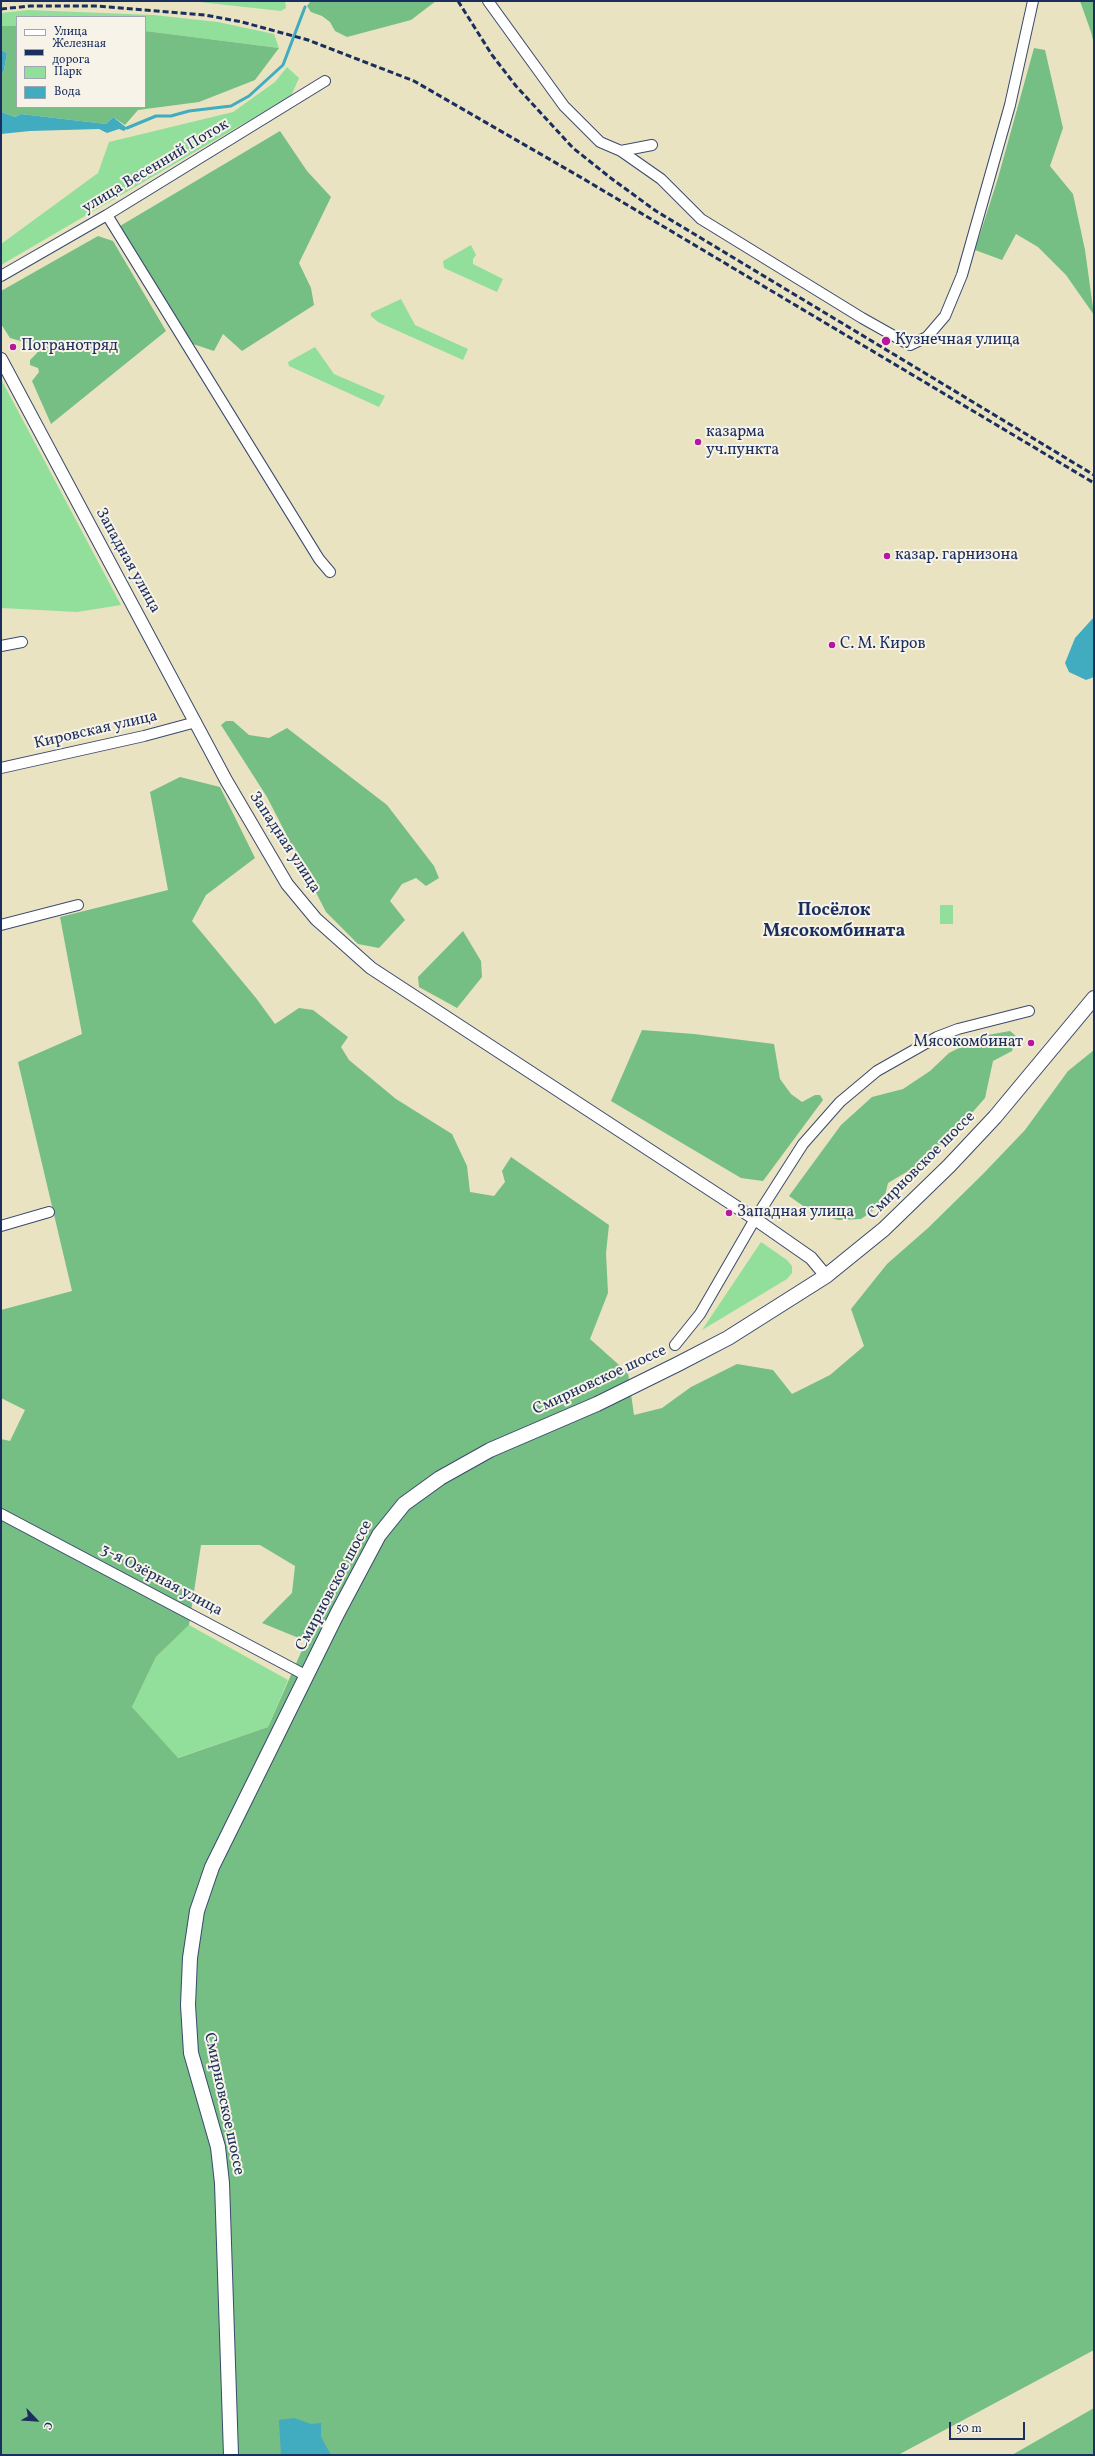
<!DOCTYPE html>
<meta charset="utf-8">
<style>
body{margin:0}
#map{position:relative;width:1095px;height:2456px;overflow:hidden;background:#e9e3c2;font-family:Vollkorn,serif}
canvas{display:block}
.frame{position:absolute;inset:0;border:2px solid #1b2f5e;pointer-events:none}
.legend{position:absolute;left:16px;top:16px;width:130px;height:92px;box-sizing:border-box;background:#f7f3e8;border:1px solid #9fa5b1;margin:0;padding:5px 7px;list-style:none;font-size:12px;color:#1b2f5e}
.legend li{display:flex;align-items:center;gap:8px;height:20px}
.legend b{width:20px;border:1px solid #9fa5b1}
.north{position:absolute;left:16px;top:2400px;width:40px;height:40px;-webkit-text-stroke:3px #f7f3e8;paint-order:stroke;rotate:115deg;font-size:11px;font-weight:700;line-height:16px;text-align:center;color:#1b2f5e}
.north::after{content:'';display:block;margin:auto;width:14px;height:18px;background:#1b2f5e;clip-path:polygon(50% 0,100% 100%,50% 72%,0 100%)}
.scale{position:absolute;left:949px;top:2422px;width:76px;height:18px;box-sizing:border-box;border:2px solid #1b2f5e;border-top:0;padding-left:5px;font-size:12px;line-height:14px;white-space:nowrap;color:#1b2f5e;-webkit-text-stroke:3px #f7f3e8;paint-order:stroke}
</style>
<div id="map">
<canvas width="1095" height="2456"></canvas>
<div class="frame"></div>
<ul class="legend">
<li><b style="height:5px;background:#fff"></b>Улица</li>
<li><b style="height:5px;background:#1b2f5e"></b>Железная дорога</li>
<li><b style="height:11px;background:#92df9c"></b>Парк</li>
<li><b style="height:11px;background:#41abc0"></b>Вода</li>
</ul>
<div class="north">С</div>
<div class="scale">50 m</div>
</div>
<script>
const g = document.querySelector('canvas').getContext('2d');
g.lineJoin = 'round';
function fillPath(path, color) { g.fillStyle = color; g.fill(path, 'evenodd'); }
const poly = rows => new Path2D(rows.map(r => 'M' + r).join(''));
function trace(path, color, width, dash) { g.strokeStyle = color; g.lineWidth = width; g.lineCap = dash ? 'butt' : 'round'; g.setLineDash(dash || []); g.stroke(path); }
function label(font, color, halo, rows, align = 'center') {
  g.font = font + ' Vollkorn,serif'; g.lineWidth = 4; g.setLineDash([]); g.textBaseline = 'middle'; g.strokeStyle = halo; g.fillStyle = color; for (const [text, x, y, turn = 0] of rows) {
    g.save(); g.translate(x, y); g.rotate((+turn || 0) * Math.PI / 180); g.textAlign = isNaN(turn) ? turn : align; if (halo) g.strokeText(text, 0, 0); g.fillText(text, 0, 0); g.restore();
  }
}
fillPath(poly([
 [190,1,285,1,286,8,281,11],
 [28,10,154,15,218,22,274,34,279,48,145,31,145,17,17,17,17,26,1,26,1,13],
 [287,67,299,78,291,96,1,265,1,244,98,173,109,142,233,112,275,82],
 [471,245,476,255,473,259,473,264,503,279,497,292,444,268,443,261],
 [401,299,415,325,468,349,463,360,378,322,371,316,371,313],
 [315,347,334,374,385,396,379,407,289,366,288,362],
 [1,379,121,605,77,612,1,608],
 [940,905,953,905,953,924,940,924],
 [761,1242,787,1260,792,1266,792,1273,787,1279,702,1330],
 [189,1625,288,1680,268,1727,177,1758,132,1707,156,1657]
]), '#92df9c');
fillPath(poly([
 [311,1,436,1,411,20,347,37,335,31,330,22,322,16,311,12,307,6],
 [1080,1,1094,1,1094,44,1091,32],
 [1,26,17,26,17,107,145,107,145,31,279,48,255,80,199,102,138,110,125,125,113,117,106,124,21,114,15,117,1,112,1,75,4,70,7,53,1,50],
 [1034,48,1045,50,1063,128,1050,166,1073,194,1085,250,1094,315,1066,275,1038,247,1016,234,1002,260,975,250,998,178],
 [280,131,307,171,331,197,299,263,311,288,314,305,242,351,223,334,214,351,193,344,120,226],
 [98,236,113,241,166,331,51,424,32,381,39,372,38,368,30,365,30,360,37,353,38,346,10,338,1,324,1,291],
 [226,721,233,721,249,735,269,738,287,728,387,805,434,866,439,878,426,886,416,878,402,884,390,901,405,920,379,948,358,944,326,912,267,797,221,725],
 [180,777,220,787,255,858,206,895,192,921,256,998,275,1024,299,1008,313,1010,348,1037,341,1047,349,1060,396,1099,452,1134,467,1166,470,1192,494,1196,505,1182,502,1171,511,1157,609,1225,606,1253,608,1293,590,1339,628,1373,634,1415,662,1408,691,1387,737,1364,773,1370,792,1394,830,1375,864,1346,851,1309,887,1264,928,1228,983,1174,1025,1130,1068,1071,1094,1050,1094,2350,898,2455,1,2455,1,1439,10,1441,25,1410,1,1398,1,1310,72,1291,18,1062,82,1034,60,917,168,890,150,792],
 [201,1545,260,1545,295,1566,292,1593,262,1623,306,1641,268,1727,178,1758,132,1707,156,1657,189,1625],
 [463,931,481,961,482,977,457,1008,419,987,418,977],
 [642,1030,694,1034,774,1044,780,1079,791,1094,802,1102,815,1095,820,1095,823,1100,763,1181,741,1178,611,1101],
 [1010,1031,1017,1037,1012,1051,993,1061,985,1098,956,1131,915,1167,888,1183,883,1204,861,1219,838,1220,809,1210,789,1196,841,1125,872,1097,903,1089,930,1071,949,1053,982,1036],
 [1094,2408,1094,2455,1012,2455]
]), '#75be84');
fillPath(poly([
 [1,50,7,53,4,70,1,75],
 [1,112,15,117,21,114,106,124,113,117,127,128,124,131,119,129,107,133,99,129,30,131,1,134],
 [1094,617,1094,677,1086,680,1069,672,1065,663,1075,638],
 [294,2418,311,2424,321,2423,321,2437,331,2455,281,2455,279,2420]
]), '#41abc0');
trace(poly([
 [127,128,156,116,171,116,189,111,231,106,249,96,283,65,305,7]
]), '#41abc0', 3);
const minor = poly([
 [488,1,564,106,600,142,621,151,661,179,701,219,862,318,910,345,927,337,945,316,962,275,1010,105,1033,1],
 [621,151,652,145],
 [107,215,319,559,330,572],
 [1,276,107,215,325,81],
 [1,646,22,642],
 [1,768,144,736,196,722],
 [1,925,78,905],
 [1,1226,49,1212],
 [675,1345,700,1314,755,1219,803,1144,840,1102,877,1071,937,1037,958,1029,1029,1011],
 [1,1514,307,1676]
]);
const tertiary = poly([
 [1,359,226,780,287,884,316,919,371,968,755,1219,811,1258,826,1276]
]);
const secondary = poly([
 [231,2455,222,2183,218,2147,191,2053,188,2005,190,1958,197,1911,212,1867,337,1614,379,1535,404,1504,440,1478,490,1450,597,1404,678,1364,728,1338,826,1276,884,1229,949,1166,995,1117,1094,998]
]);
trace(minor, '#3a4a6d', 12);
trace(tertiary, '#3a4a6d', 14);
trace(secondary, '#3a4a6d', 16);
trace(minor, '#fff', 10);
trace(tertiary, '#fff', 12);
trace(secondary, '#fff', 14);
trace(poly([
 [458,1,492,55,516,86,573,148,612,179,656,211,1094,475],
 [1,9,30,6,98,6,205,15,242,22,308,40,414,81,582,178,1094,483]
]), '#1b2f5e', 3, [6, 3]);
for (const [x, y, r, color] of [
 [886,341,5,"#b5179e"],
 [13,347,4,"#b5179e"],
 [698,442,4,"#b5179e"],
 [887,556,4,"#b5179e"],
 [832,645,4,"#b5179e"],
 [1031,1043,4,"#b5179e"],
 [729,1213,4,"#b5179e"]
]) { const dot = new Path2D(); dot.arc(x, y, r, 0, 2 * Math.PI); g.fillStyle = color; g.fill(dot); trace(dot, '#f7f3e8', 1.5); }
label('16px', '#1b2f5e', '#f7f3e8', [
 ["улица Весенний Поток",156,167,-31],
 ["Западная улица",127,561,61],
 ["Кировская улица",96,731,-13],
 ["Западная улица",284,843,57],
 ["Смирновское шоссе",922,1166,-45],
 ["Смирновское шоссе",600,1381,-25],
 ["3-я Озёрная улица",161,1581,28],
 ["Смирновское шоссе",335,1586,-62],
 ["Смирновское шоссе",223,2104,78]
]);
label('16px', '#1b2f5e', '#f7f3e8', [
 ["Кузнечная улица",895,341],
 ["Погранотряд",21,347],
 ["казарма",706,433],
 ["уч.пункта",706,451],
 ["казар. гарнизона",895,556],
 ["С. М. Киров",840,645],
 ["Мясокомбинат",1023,1043,"right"],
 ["Западная улица",737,1213]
], 'left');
label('bold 18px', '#1b2f5e', '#f7f3e8', [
 ["Посёлок",834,912],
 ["Мясокомбината",834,933]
]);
</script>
